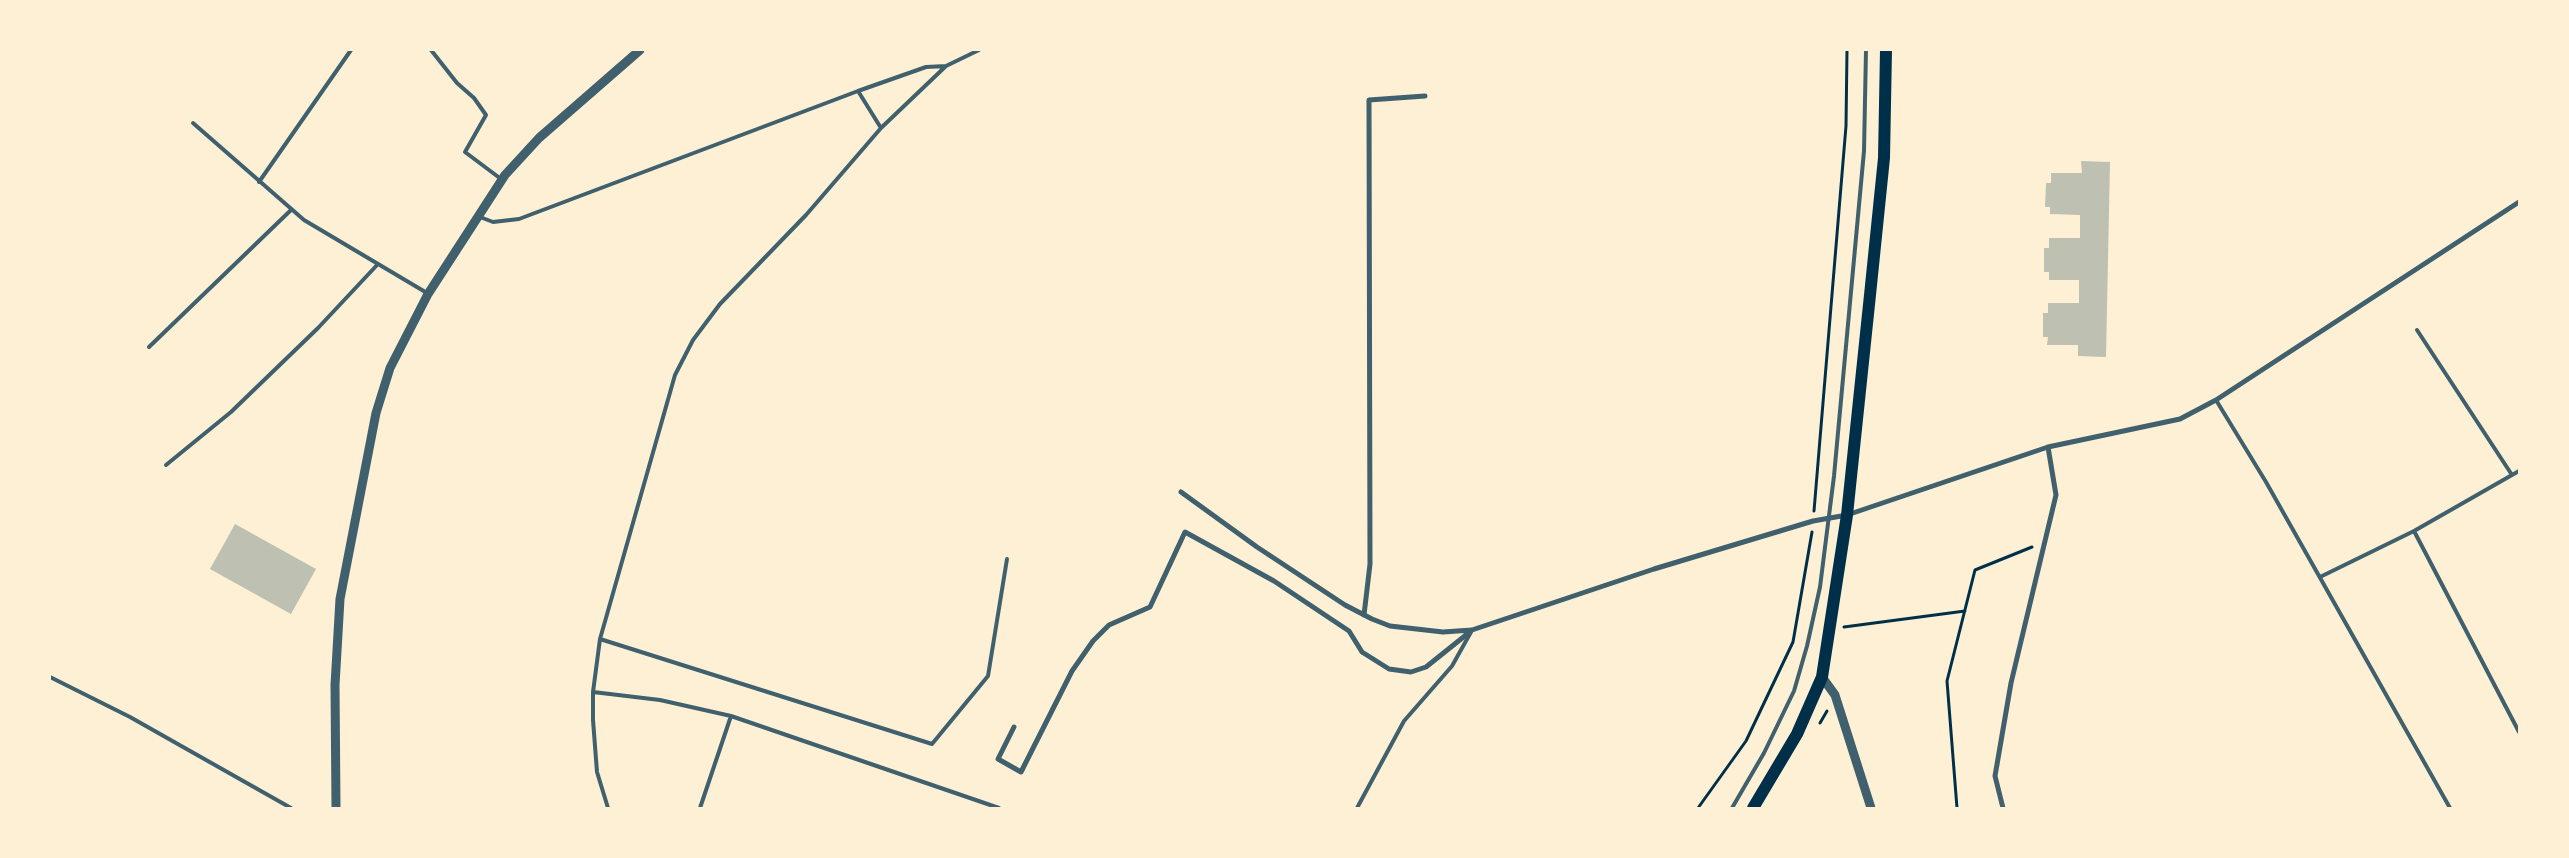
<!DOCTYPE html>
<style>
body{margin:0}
#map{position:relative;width:2569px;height:858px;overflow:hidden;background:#fdf0d5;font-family:Merriweather,serif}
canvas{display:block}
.frame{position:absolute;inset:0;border:51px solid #fdf0d5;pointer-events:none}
</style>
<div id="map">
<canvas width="2569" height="858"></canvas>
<div class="frame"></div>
</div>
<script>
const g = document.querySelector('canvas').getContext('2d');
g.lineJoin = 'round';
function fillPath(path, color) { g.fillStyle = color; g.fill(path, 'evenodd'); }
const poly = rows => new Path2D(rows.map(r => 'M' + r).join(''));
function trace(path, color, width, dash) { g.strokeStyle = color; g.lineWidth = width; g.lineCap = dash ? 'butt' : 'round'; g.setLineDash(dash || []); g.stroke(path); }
fillPath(poly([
 [2081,161,2110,162,2106,357,2078,356,2078,345,2047,345,2048,337,2043,337,2043,313,2048,313,2048,303,2079,303,2079,280,2049,280,2049,272,2044,272,2044,248,2049,248,2049,238,2080,238,2080,215,2050,214,2050,207,2045,207,2046,183,2051,183,2051,173,2082,173],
 [235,524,316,569,291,614,210,569]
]), '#bec0b2');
trace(poly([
 [1814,511,1846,126,1847,50],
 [1844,627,1965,611],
 [1820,723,1827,711],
 [1698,808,1746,741,1793,642,1812,532],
 [1957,808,1947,681,1975,570,2032,547]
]), '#003049', 3);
trace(poly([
 [431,50,457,83,474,98,486,115,465,152,501,179],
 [858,91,926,67,946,66],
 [193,123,304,220,427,293],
 [881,128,946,66,979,50],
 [259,182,351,50],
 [480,217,493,222,519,219,858,91,881,128,806,215,720,304,693,340,675,375,600,639,593,692,593,720,597,772,608,808],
 [2417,330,2512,475],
 [149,347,291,210],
 [2216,400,2266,482,2450,808],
 [166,465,231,412,318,328,378,264],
 [2414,531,2519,471],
 [2320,577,2414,531,2519,732],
 [600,639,932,744,988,676,1007,559],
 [50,677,130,717,291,808],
 [593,692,660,700,731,716,999,808],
 [700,808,731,716],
 [1357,808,1404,721,1452,666,1471,632],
 [1732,808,1764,753,1794,691,1807,646,1820,587,1834,476,1864,151,1866,50]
]), '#3f606c', 4);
trace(poly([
 [1181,492,1257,547,1345,605,1372,619,1390,626,1443,632,1472,630,1654,569,1813,521,1847,515,2048,447,2180,419,2216,400,2519,202],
 [1364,615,1370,564,1369,100,1425,96],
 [1014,727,998,759,1021,772,1072,671,1093,641,1109,625,1150,607,1185,532,1274,581,1349,631,1362,652,1389,669,1411,672,1426,667,1471,631],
 [2003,808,1995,776,2011,683,2056,495,2048,447]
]), '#3f606c', 5);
trace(poly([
 [1822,677,1835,695,1871,808],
 [336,808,335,685,340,599,376,413,390,368,428,294,505,175,539,138,640,50]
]), '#3f606c', 9);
trace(poly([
 [1753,808,1797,734,1822,677,1847,515,1870,295,1884,158,1886,50]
]), '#003049', 12);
</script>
